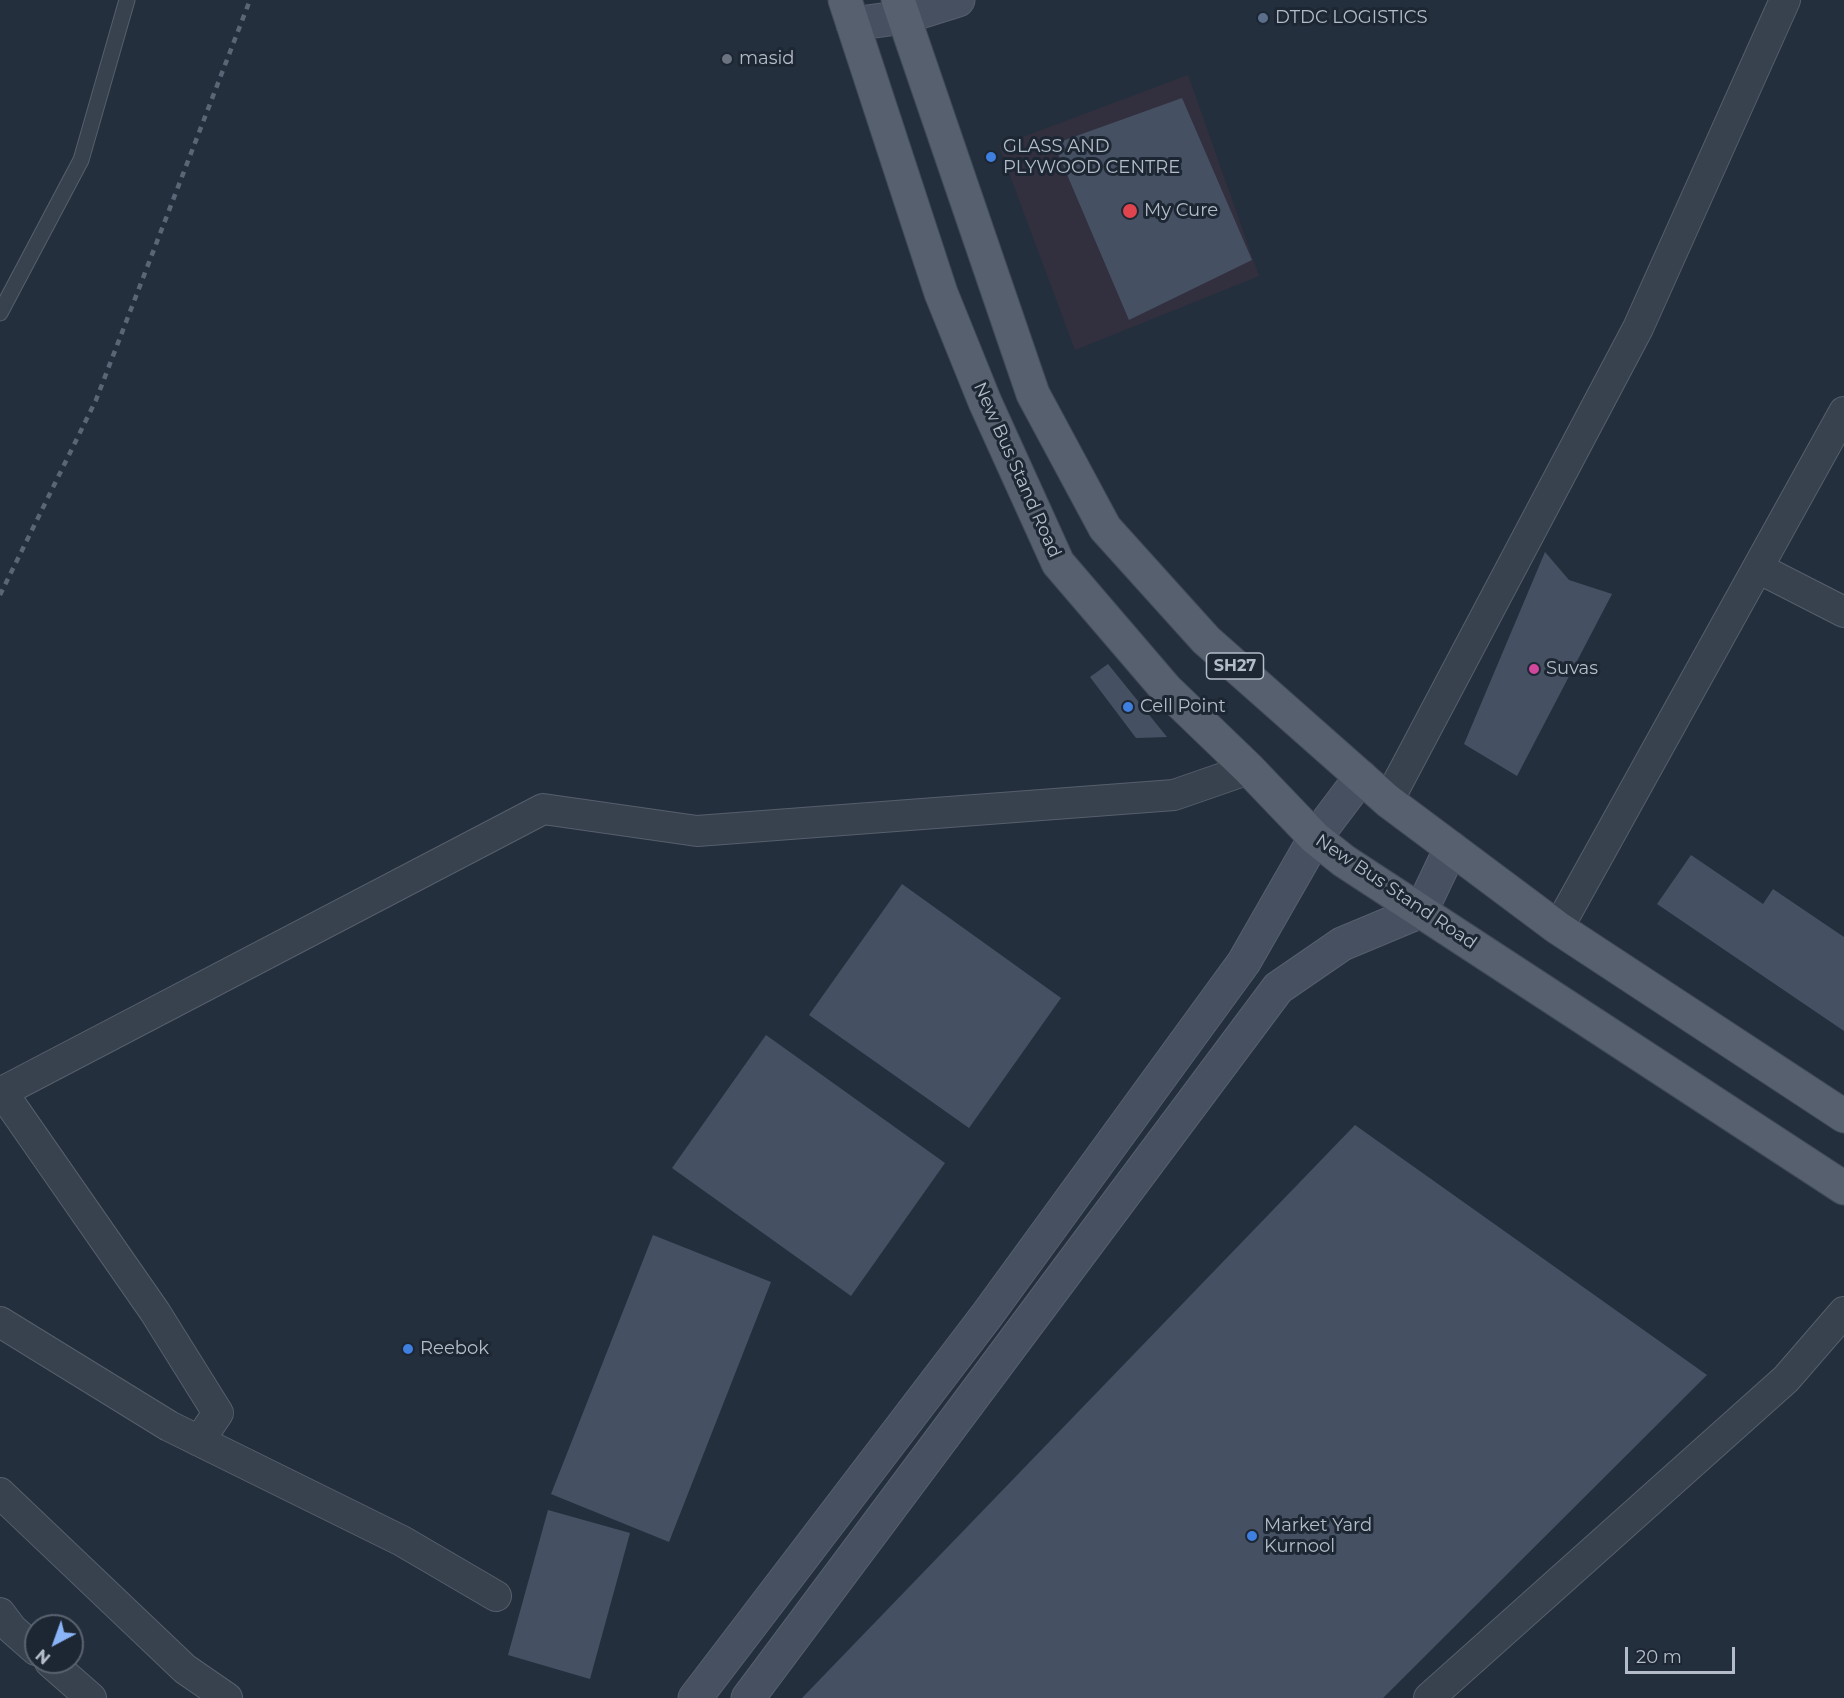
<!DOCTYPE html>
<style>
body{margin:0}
#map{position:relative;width:1844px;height:1698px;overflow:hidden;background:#242f3e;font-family:Montserrat,sans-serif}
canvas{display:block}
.north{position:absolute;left:24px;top:1614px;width:60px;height:60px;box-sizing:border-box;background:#1d2633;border:2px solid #59626f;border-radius:50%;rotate:221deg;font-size:16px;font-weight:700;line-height:24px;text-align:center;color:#b4bcc9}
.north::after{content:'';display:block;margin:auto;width:21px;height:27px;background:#8ab4f8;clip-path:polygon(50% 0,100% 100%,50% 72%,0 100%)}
.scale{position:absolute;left:1625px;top:1647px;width:110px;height:27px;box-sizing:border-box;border:3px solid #b4bcc9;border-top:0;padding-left:8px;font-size:18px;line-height:21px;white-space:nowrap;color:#b4bcc9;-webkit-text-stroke:4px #1d2633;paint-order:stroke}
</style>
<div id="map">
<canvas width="1844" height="1698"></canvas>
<div class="north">N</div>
<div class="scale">20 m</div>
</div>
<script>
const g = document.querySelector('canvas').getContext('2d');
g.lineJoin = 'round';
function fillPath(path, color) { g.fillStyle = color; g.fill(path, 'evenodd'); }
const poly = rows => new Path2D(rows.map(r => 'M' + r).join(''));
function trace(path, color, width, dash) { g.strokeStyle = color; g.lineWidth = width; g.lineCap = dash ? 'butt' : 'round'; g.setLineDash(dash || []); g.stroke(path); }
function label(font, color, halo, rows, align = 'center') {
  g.font = font + ' Montserrat,sans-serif'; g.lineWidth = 6; g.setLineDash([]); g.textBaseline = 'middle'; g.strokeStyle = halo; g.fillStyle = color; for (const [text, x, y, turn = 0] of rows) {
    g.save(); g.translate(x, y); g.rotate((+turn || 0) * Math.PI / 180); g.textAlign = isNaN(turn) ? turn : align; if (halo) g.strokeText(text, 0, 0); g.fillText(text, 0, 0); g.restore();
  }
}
fillPath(poly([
 [1188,75,1259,276,1075,350,999,146]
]), '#32303f');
fillPath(poly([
 [1182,98,1252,260,1129,320,1054,144],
 [1545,552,1569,580,1612,594,1517,776,1464,744],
 [1108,664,1167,737,1136,738,1090,677],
 [1691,855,1763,904,1773,889,1844,937,1844,1031,1657,904],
 [902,884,1061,998,969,1128,809,1015],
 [766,1035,945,1163,851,1296,672,1168],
 [1355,1125,1707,1375,1383,1698,802,1698],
 [653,1235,771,1282,669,1542,551,1494],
 [548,1510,630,1533,590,1679,508,1655]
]), '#455162');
const lane = poly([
 [0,313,81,160,127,0]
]);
const street = poly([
 [1758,568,1844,612],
 [1388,801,1638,328,1785,0],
 [1558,928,1844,412],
 [2,1092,155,1312,218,1413,199,1441],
 [0,1093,543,809,697,831,1174,795,1249,769],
 [0,1322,169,1426,402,1541,496,1596],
 [0,1493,185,1669,227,1698],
 [0,1613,12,1629,36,1650],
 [50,1662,91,1698],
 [1429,1698,1786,1379,1844,1312]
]);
const secondary = poly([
 [853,24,904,17,958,0],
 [695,1698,987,1315,1244,962,1315,838,1361,777],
 [748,1698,1278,988,1342,944,1421,911,1451,848]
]);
const primary = poly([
 [845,0,941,293,985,402,1058,563,1166,689,1249,769,1315,838,1344,861,1844,1188],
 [898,0,1033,394,1105,528,1206,640,1388,801,1558,928,1844,1116]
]);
trace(lane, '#565f6c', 17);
trace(street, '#565f6c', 32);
trace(secondary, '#565f6c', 35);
trace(primary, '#414a57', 35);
trace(lane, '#38414e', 15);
trace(street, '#38414e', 30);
trace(secondary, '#465061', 33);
trace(primary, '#56606e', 33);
trace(poly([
 [0,595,96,400,250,0]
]), '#5a6575', 4.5, [6, 6]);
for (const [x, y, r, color] of [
 [1263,18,6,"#5c6f8a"],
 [727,59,6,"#6b7280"],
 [991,157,6,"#3f7fe0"],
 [1130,211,8,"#e0444e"],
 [1534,669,6,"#d1479c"],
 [1128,707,6,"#3f7fe0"],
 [408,1349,6,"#3f7fe0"],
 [1252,1536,6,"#3f7fe0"]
]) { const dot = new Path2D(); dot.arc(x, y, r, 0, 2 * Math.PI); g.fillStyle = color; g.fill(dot); trace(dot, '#1d2633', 2); }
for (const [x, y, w] of [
 [1235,666,57]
]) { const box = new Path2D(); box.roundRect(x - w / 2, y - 13, w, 26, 4.5); g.fillStyle = '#1d2633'; g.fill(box); trace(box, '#b4bcc9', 1.5); }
label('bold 16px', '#b4bcc9', null, [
 ["SH27",1235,666]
]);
label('18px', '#b4bcc9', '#1d2633', [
 ["DTDC LOGISTICS",1275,18],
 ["masid",739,59],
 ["GLASS AND",1003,147],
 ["PLYWOOD CENTRE",1003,168],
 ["My Cure",1144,211],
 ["Suvas",1546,669],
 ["Cell Point",1140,707],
 ["Reebok",420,1349],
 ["Market Yard",1264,1526],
 ["Kurnool",1264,1547]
], 'left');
label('18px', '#b4bcc9', '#1d2633', [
 ["New Bus Stand Road",1017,470,66],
 ["New Bus Stand Road",1396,892,34]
]);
</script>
